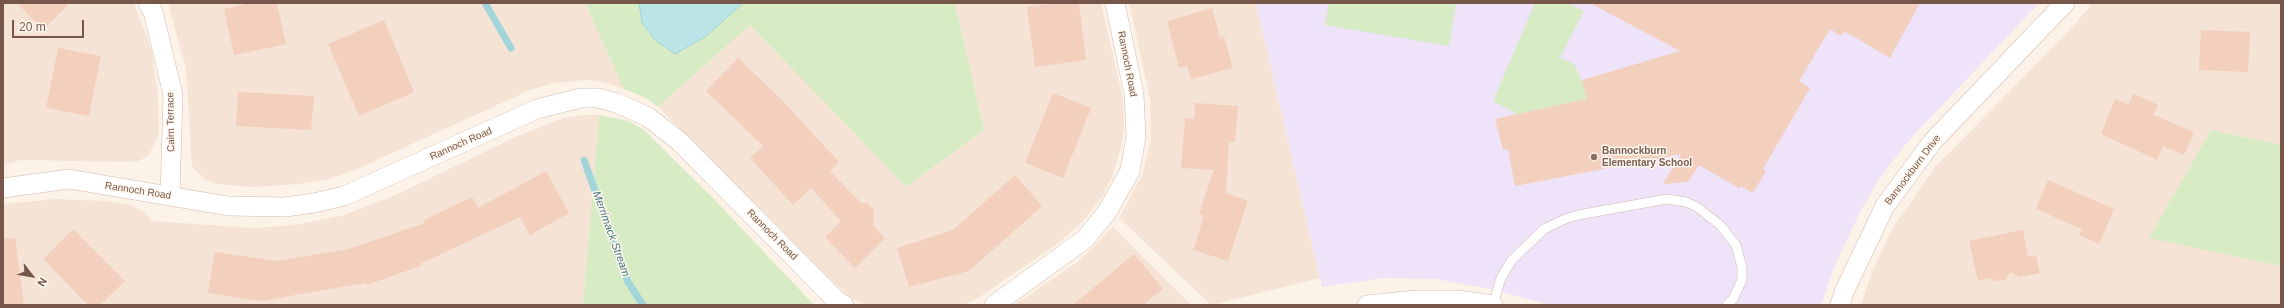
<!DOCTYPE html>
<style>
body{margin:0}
#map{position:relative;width:2284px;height:308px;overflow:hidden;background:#fdf2e7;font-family:Helvetica,sans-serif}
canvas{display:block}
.frame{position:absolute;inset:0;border:4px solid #77574a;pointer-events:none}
.north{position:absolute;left:12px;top:256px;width:40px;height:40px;-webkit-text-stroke:3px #fff7ee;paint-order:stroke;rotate:121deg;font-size:11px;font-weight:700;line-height:16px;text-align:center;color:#77574a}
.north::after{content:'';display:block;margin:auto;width:14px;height:18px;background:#77574a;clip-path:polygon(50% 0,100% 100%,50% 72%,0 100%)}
.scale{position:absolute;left:12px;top:20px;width:72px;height:18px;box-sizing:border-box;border:2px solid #77574a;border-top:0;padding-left:5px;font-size:12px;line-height:14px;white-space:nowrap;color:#77574a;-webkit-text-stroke:3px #fff7ee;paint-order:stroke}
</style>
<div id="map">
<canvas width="2284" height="308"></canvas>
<div class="frame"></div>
<div class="north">N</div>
<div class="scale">20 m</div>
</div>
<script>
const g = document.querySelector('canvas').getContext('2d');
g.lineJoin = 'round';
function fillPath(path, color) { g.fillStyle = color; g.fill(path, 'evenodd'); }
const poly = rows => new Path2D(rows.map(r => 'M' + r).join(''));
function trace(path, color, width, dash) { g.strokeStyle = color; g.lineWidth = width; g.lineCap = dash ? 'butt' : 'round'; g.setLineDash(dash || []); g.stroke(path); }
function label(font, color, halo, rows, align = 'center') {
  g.font = font + ' Helvetica,sans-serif'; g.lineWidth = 3; g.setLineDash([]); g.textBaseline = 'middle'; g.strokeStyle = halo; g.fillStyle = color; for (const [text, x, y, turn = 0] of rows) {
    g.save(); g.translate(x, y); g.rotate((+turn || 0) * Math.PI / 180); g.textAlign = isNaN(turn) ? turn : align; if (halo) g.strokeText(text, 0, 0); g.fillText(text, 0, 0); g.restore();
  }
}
fillPath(poly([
 [3,3,134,3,152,51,158,96,159,133,149,155,139,161,125,162,22,160,3,164],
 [168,3,585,3,624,89,604,82,586,80,554,83,530,90,355,170,329,179,299,184,252,187,216,184,204,179,192,167,186,69],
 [955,3,1101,3,1123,99,1124,124,1121,148,1112,177,1104,194,1084,220,1060,242,978,298,964,305,864,305,849,296,832,281,658,107,750,25,906,187,984,130],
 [1129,3,1256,3,1320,278,1211,305,1119,218,1142,175,1151,140,1150,98],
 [2093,3,2281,3,2281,145,2211,130,2150,237,2281,266,2281,305,1861,305,1873,269,1893,228,1934,168,2067,33],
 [581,115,599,115,583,305,3,305,3,204,56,199,106,201,131,205,143,211,152,221,254,228,294,225,344,215,391,197,520,135,564,118],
 [1113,227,1191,305,1014,305,1079,261]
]), '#f5e4d5');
fillPath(poly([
 [1256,3,2039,3,1911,138,1881,176,1861,210,1836,263,1821,305,1550,305,1486,288,1435,279,1383,278,1322,287]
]), '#efe3f9');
fillPath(poly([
 [585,3,955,3,984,130,906,187,750,25,658,107,648,99,624,89],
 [1329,3,1456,3,1449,46,1325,25],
 [1535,3,1568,3,1584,11,1560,58,1574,64,1582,80,1587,99,1517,114,1493,101],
 [599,115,628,121,643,129,713,198,814,305,583,305],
 [2211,130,2281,145,2281,266,2149,238]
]), '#d7ebc5');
const water = poly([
 [639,3,743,3,705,37,675,54,655,40,642,23,639,3]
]);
fillPath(water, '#bbe4e7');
trace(water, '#a1d5d9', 1);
trace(poly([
 [485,3,511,48],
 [584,160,628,282,643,305]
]), '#a1d5d9', 7);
fillPath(poly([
 [17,3,70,3,43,30],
 [250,3,277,3,286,44,234,55,224,9],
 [1058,3,1079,3,1086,60,1035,67,1027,7],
 [1590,3,1920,3,1890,58,1844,31,1841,36,1830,29,1799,81,1810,88,1763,169,1766,171,1753,193,1741,186,1740,189,1699,165,1688,182,1663,184,1681,154,1515,186,1508,149,1503,150,1495,119,1587,99,1582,80,1680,51],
 [1212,8,1220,38,1224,36,1233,68,1191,79,1187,66,1179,68,1167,21],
 [384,20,414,92,359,116,328,44],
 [2201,30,2250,32,2248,72,2199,70],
 [58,48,101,56,89,116,46,108],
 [738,58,781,99,839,162,830,171,861,203,867,203,874,210,873,226,885,238,855,268,825,237,841,221,811,188,793,205,750,158,763,146,706,91],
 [238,92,314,96,311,130,236,126],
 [1053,93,1091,108,1063,178,1025,163],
 [2133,94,2158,105,2154,115,2194,132,2184,155,2163,146,2157,160,2101,134,2115,99,2129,105],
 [1195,103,1238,106,1235,142,1229,141,1226,193,1248,201,1228,261,1193,250,1204,216,1199,214,1214,170,1181,168,1185,118,1194,119],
 [546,171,569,213,530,235,520,217,420,264,421,266,366,285,366,283,260,301,208,293,215,252,276,261,349,249,425,223,424,220,472,197,478,208],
 [1015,175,1042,206,969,271,909,287,897,248,953,230],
 [2048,180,2114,209,2099,244,2079,235,2082,229,2036,209],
 [73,229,125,281,100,305,88,305,43,259],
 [2023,230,2028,257,2036,255,2040,273,2020,277,2010,272,2005,280,1995,281,1990,278,1978,281,1969,241],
 [15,238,24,305,3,305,3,239],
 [1134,254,1163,289,1143,305,1073,305]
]), '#f3cfbe');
const service = poly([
 [1493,305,1501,278,1511,261,1544,229,1565,219,1578,215,1667,199,1686,202,1697,207,1720,225,1736,245,1742,268,1742,280,1733,299,1727,305]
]);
const minor = poly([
 [148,3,153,12,173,95,170,196],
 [3,188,69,179,228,206,285,207,314,203,344,196,537,109,581,98,598,98,617,103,648,117,679,141,837,301,844,305],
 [994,305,1085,239,1107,212,1130,171,1136,137,1134,94,1115,3],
 [1367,305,1416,300,1459,300,1493,305],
 [1840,305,1844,292,1885,206,1933,141,2065,3]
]);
trace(service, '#d1bbaf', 10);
trace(minor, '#d1bbaf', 20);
trace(service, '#fff', 9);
trace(minor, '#fff', 19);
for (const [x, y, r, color] of [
 [1594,157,4,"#8d6e63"]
]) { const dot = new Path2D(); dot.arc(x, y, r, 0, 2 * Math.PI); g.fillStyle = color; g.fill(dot); trace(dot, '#fff7ee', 1.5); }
label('10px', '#77574a', '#fff7ee', [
 ["Rannoch Road",1127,64,79],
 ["Cairn Terrace",171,122,-91],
 ["Rannoch Road",461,144,-24],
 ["Bannockburn Drive",1913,170,-53],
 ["Rannoch Road",138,191,9],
 ["Rannoch Road",772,235,45]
]);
label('bold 10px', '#785e54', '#fff7ee', [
 ["Bannockburn",1602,151],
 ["Elementary School",1602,163]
], 'left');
label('italic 11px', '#3d777c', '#fff7ee', [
 ["Merrimack Stream",611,234,70]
]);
</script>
